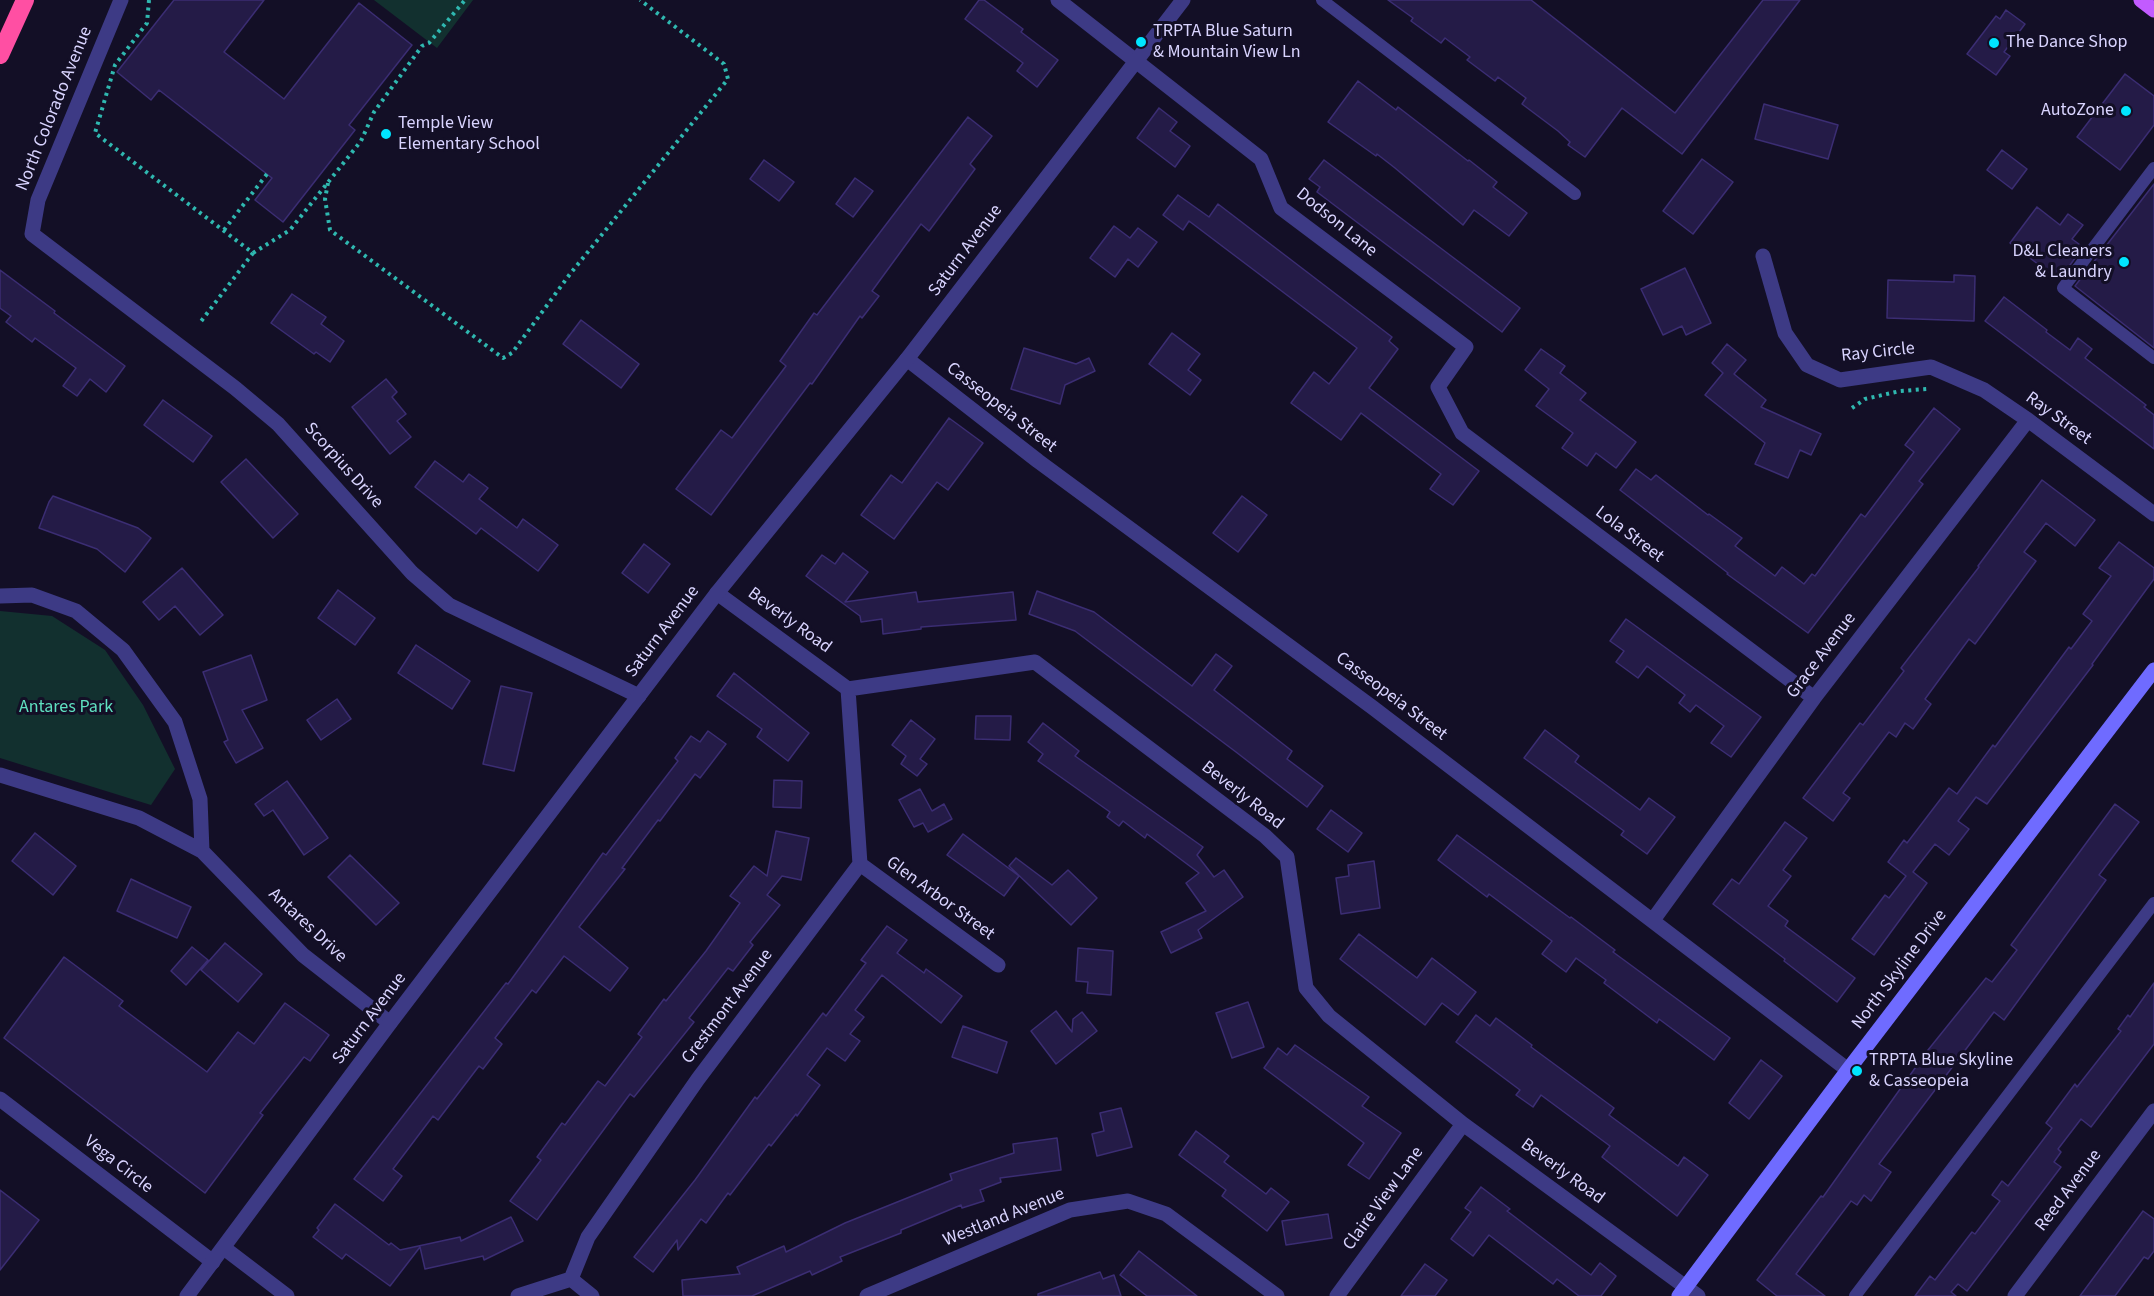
<!DOCTYPE html>
<style>
body{margin:0}
canvas{display:block;background:#130f26}
</style>
<canvas width="2154" height="1296"></canvas>
<script>
const g = document.querySelector('canvas').getContext('2d');
g.lineJoin = 'round';
function fillPath(path, color) { g.fillStyle = color; g.fill(path, 'evenodd'); }
const poly = rows => new Path2D(rows.map(r => 'M' + r).join(''));
function trace(path, color, width, dash) { g.strokeStyle = color; g.lineWidth = width; g.lineCap = dash ? 'butt' : 'round'; g.setLineDash(dash || []); g.stroke(path); }
function label(font, color, halo, rows, align = 'center') {
  g.font = font + ' "Source Sans 3",sans-serif'; g.lineWidth = 6; g.setLineDash([]); g.textBaseline = 'middle'; g.strokeStyle = halo; g.fillStyle = color; for (const [text, x, y, turn = 0] of rows) {
    g.save(); g.translate(x, y); g.rotate((+turn || 0) * Math.PI / 180); g.textAlign = isNaN(turn) ? turn : align; if (halo) g.strokeText(text, 0, 0); g.fillText(text, 0, 0); g.restore();
  }
}
fillPath(poly([
 [374,0,473,0,437,48],
 [0,611,52,616,105,650,143,705,175,769,151,805,0,758]
]), '#12302f');
const building = poly([
 [174,0,264,0,224,52,284,99,359,3,412,45,349,125,355,130,283,222,255,200,272,178,159,90,151,100,117,72,174,0],
 [979,0,984,0,1023,29,1021,32,1058,60,1037,87,1017,71,1023,63,965,19,979,0],
 [1388,0,1531,0,1675,113,1763,0,1800,0,1682,154,1622,108,1585,157,1568,145,1570,142,1558,131,1522,104,1526,98,1498,77,1495,81,1467,60,1470,57,1445,38,1441,43,1411,21,1413,18,1388,0],
 [2006,10,2025,24,2004,52,2010,56,1996,75,1967,54,1996,16,2000,19,2006,10],
 [2125,74,2154,96,2154,125,2120,170,2077,137,2125,74],
 [1358,81,1396,110,1398,107,1468,161,1469,160,1497,182,1493,187,1527,213,1509,236,1474,210,1463,225,1395,168,1377,154,1376,156,1328,122,1358,81],
 [1764,104,1838,125,1828,159,1755,139,1764,104],
 [1159,108,1177,122,1170,131,1190,146,1175,167,1137,138,1159,108],
 [968,117,992,136,970,164,975,169,929,231,921,224,872,291,879,296,862,318,860,316,812,384,810,383,711,515,676,489,721,430,732,438,786,366,780,361,814,313,817,315,968,117],
 [2002,150,2027,169,2012,189,1987,170,2002,150],
 [1702,159,1733,182,1693,234,1663,211,1702,159],
 [764,160,794,182,779,201,750,179,764,160],
 [1324,160,1520,308,1502,332,1317,192,1320,187,1309,179,1324,160],
 [855,178,873,191,853,217,836,204,855,178],
 [2154,184,2154,348,2075,286,2154,184],
 [1178,195,1209,217,1218,204,1392,337,1389,341,1398,349,1369,388,1479,471,1453,505,1430,489,1441,474,1361,413,1341,440,1291,403,1314,372,1329,384,1357,348,1189,221,1183,230,1163,215,1178,195],
 [2037,207,2060,225,2068,214,2083,225,2072,239,2083,247,2060,279,2052,273,2051,274,2010,243,2037,207],
 [1114,226,1130,238,1138,228,1157,242,1138,267,1128,259,1115,277,1090,258,1114,226],
 [1685,268,1711,323,1686,335,1682,326,1663,335,1641,289,1685,268],
 [0,270,55,311,54,313,125,366,106,392,90,379,77,396,63,386,76,368,35,338,32,342,6,322,11,316,0,308,0,270],
 [1954,275,1975,276,1974,321,1887,318,1888,280,1954,282,1954,275],
 [292,294,326,317,321,324,344,341,330,362,316,352,314,354,271,323,292,294],
 [2004,297,2047,330,2046,332,2070,350,2078,338,2092,349,2085,358,2146,405,2144,407,2154,415,2154,449,1985,321,2004,297],
 [581,320,639,364,621,388,563,344,581,320],
 [1172,333,1200,354,1188,370,1201,380,1190,395,1149,364,1172,333],
 [1727,344,1746,360,1734,374,1766,400,1761,407,1821,434,1811,455,1800,450,1788,478,1755,464,1765,443,1705,395,1723,373,1712,363,1727,344],
 [1024,348,1076,364,1089,358,1095,371,1065,385,1060,404,1011,389,1024,348],
 [1541,349,1565,366,1560,373,1586,393,1580,400,1636,442,1616,468,1596,453,1587,466,1562,448,1573,433,1536,406,1549,389,1525,370,1541,349],
 [386,379,397,392,392,397,406,414,397,421,411,437,390,454,352,407,386,379],
 [163,400,212,436,193,462,144,425,163,400],
 [1934,408,1960,429,1919,481,1923,484,1808,633,1727,574,1728,573,1620,490,1636,469,1651,480,1656,475,1708,515,1709,514,1742,538,1735,546,1775,576,1782,567,1804,584,1812,574,1815,576,1861,514,1865,517,1914,452,1905,445,1934,408],
 [949,418,983,443,948,490,937,482,894,539,861,515,891,475,902,483,949,418],
 [246,459,298,514,273,538,221,482,246,459],
 [435,461,463,482,469,474,488,488,479,499,517,528,523,519,558,545,538,571,481,528,476,534,415,487,435,461],
 [2042,480,2095,520,2075,546,2046,523,2024,552,2036,561,1975,644,1969,639,1925,699,1931,704,1913,729,1905,723,1896,737,1889,732,1843,793,1850,798,1833,821,1803,798,1860,723,1863,725,1904,671,1901,668,1979,567,1978,566,2042,480],
 [53,496,138,528,151,538,125,572,97,549,39,528,49,502,53,496],
 [1242,496,1267,515,1238,552,1213,533,1242,496],
 [2119,542,2154,568,2154,579,2092,664,2093,665,1987,804,1976,797,1958,821,1969,829,1949,855,1935,844,1913,872,1927,883,1874,955,1852,939,1885,895,1889,898,1906,876,1888,862,1904,840,1907,843,1949,788,1957,794,1993,745,1995,747,2069,647,2071,649,2092,621,2083,614,2111,576,2099,568,2119,542],
 [644,544,670,564,648,593,622,573,644,544],
 [843,553,868,572,845,602,916,592,918,602,1013,592,1016,620,921,627,921,629,883,634,882,619,861,622,860,616,806,576,822,555,835,564,843,553],
 [182,568,223,615,200,635,175,606,159,620,143,602,182,568],
 [338,590,375,618,355,645,318,618,338,590],
 [1037,591,1094,612,1192,686,1216,654,1232,666,1214,690,1292,751,1287,759,1323,786,1307,807,1236,752,1075,631,1029,614,1037,591],
 [1626,619,1761,717,1731,757,1711,743,1724,726,1696,705,1690,712,1679,703,1685,695,1647,666,1638,678,1616,662,1624,651,1610,641,1626,619],
 [416,645,470,681,452,709,398,673,416,645],
 [251,655,267,700,242,710,263,748,236,763,224,742,228,740,203,672,251,655],
 [734,673,809,733,788,761,757,737,762,729,717,696,734,673],
 [501,686,532,693,514,771,483,764,501,686],
 [337,699,351,719,321,740,307,720,337,699],
 [976,716,1011,716,1010,740,975,739,976,716],
 [911,720,935,739,920,759,927,764,917,776,901,764,906,756,892,745,911,720],
 [1043,723,1079,751,1075,756,1203,847,1197,855,1214,877,1224,870,1243,897,1198,930,1202,938,1171,953,1161,932,1206,911,1186,883,1199,873,1147,834,1145,838,1123,821,1119,826,1107,817,1110,812,1038,761,1043,754,1028,742,1043,723],
 [1545,730,1579,756,1575,762,1640,810,1649,798,1675,817,1647,854,1621,835,1624,831,1524,758,1545,730],
 [708,731,726,744,700,778,695,774,660,821,658,820,622,868,625,869,579,927,628,968,610,991,564,956,536,993,532,990,495,1038,502,1044,483,1069,479,1066,438,1120,433,1116,393,1169,402,1176,383,1201,354,1179,506,983,508,984,603,853,606,855,678,761,675,758,691,736,700,742,708,731],
 [774,780,802,781,801,808,773,807,774,780],
 [287,781,328,838,304,855,273,810,264,816,255,804,287,781],
 [920,789,932,811,944,804,952,819,928,832,923,823,914,827,899,800,920,789],
 [2115,804,2139,822,2099,875,2106,880,2004,1020,1994,1012,1879,1164,1891,1172,1871,1201,1864,1195,1857,1205,1851,1201,1796,1274,1825,1296,1777,1296,1757,1280,1821,1196,1823,1197,1928,1050,1986,978,1992,982,2017,950,2011,945,2115,804],
 [1331,810,1362,833,1348,852,1317,829,1331,810],
 [1785,822,1807,838,1783,870,1791,876,1768,906,1788,921,1785,926,1855,978,1837,1002,1784,961,1785,959,1713,904,1732,879,1739,884,1785,822],
 [776,831,809,838,801,880,782,876,767,895,780,905,750,942,753,945,733,971,728,968,689,1018,694,1022,634,1097,630,1094,537,1220,510,1201,541,1160,537,1157,562,1123,565,1125,598,1081,605,1086,642,1037,638,1034,664,999,666,1001,706,951,740,903,730,896,754,866,767,876,776,831],
 [35,833,76,866,53,895,12,861,35,833],
 [963,834,1019,876,1004,896,947,855,963,834],
 [1457,835,1570,918,1571,917,1615,950,1613,952,1730,1038,1714,1060,1659,1019,1657,1023,1604,983,1606,980,1576,958,1566,972,1542,954,1552,941,1489,894,1487,897,1438,860,1457,835],
 [350,855,399,903,376,925,328,877,350,855],
 [1016,858,1052,885,1068,870,1097,898,1071,925,1009,866,1016,858],
 [1374,861,1380,908,1341,914,1336,878,1349,876,1348,865,1374,861],
 [131,879,191,907,177,938,117,911,131,879],
 [887,926,907,940,897,953,924,973,926,969,962,996,941,1023,882,975,855,1010,864,1017,850,1034,860,1041,845,1061,827,1048,807,1075,820,1085,797,1116,796,1114,771,1146,769,1144,730,1195,728,1193,706,1223,701,1219,678,1250,677,1240,653,1272,634,1257,695,1180,755,1097,757,1099,823,1013,826,1016,866,963,861,960,887,926],
 [1359,934,1417,978,1432,958,1476,992,1458,1015,1442,1003,1425,1025,1340,959,1359,934],
 [225,943,262,974,238,1002,201,970,225,943],
 [192,947,208,960,186,985,171,971,192,947],
 [1078,948,1113,951,1111,995,1087,993,1088,982,1076,981,1078,948],
 [64,957,123,1001,119,1006,207,1072,238,1032,254,1044,285,1003,329,1035,310,1061,304,1057,260,1113,263,1115,205,1193,4,1038,64,957],
 [2154,983,2154,1044,2091,1127,2081,1119,2058,1149,2061,1152,2054,1162,2061,1167,1967,1291,1958,1284,1951,1292,1956,1296,1915,1296,1930,1276,1935,1280,1972,1232,1975,1234,2000,1201,1992,1195,2002,1181,2008,1186,2052,1128,2046,1123,2075,1084,2077,1087,2121,1031,2118,1029,2128,1015,2130,1017,2154,983],
 [1248,1002,1264,1047,1232,1058,1216,1013,1248,1002],
 [1056,1011,1072,1032,1073,1019,1082,1012,1097,1031,1056,1064,1031,1031,1056,1011],
 [1476,1015,1490,1026,1496,1018,1532,1045,1531,1047,1614,1108,1609,1115,1678,1166,1684,1157,1708,1175,1677,1216,1602,1157,1610,1146,1541,1095,1533,1107,1516,1095,1520,1090,1456,1042,1476,1015],
 [963,1026,1007,1042,997,1073,952,1057,963,1026],
 [1295,1045,1369,1097,1362,1106,1401,1133,1369,1179,1348,1165,1364,1143,1264,1068,1278,1048,1287,1055,1295,1045],
 [1761,1060,1782,1076,1749,1119,1729,1103,1761,1060],
 [1121,1108,1132,1147,1097,1156,1092,1134,1104,1131,1100,1113,1121,1108],
 [1196,1131,1229,1156,1224,1162,1266,1194,1271,1188,1289,1202,1267,1231,1222,1196,1226,1190,1179,1155,1196,1131],
 [1057,1138,1061,1170,1000,1178,1001,1182,980,1190,984,1201,962,1208,961,1205,901,1230,901,1233,840,1257,842,1261,812,1275,810,1271,752,1296,683,1296,682,1280,740,1274,737,1267,784,1246,786,1252,845,1223,952,1180,950,1174,1014,1153,1013,1144,1057,1138],
 [1481,1187,1510,1209,1507,1211,1591,1275,1600,1263,1616,1276,1601,1296,1579,1296,1557,1279,1553,1284,1489,1235,1473,1256,1451,1239,1471,1212,1465,1208,1481,1187],
 [0,1190,39,1220,0,1270,0,1190],
 [335,1204,389,1245,391,1243,400,1250,460,1237,461,1241,511,1217,523,1241,484,1260,483,1256,425,1269,420,1247,390,1286,346,1254,342,1259,313,1237,319,1230,317,1228,335,1204],
 [2143,1211,2154,1219,2154,1251,2148,1259,2144,1257,2115,1296,2080,1296,2143,1211],
 [1328,1214,1332,1238,1286,1245,1282,1221,1328,1214],
 [1139,1251,1197,1296,1147,1296,1120,1275,1139,1251],
 [1425,1264,1447,1280,1435,1296,1401,1296,1425,1264],
 [1100,1272,1103,1279,1114,1275,1121,1296,1038,1296,1038,1294,1100,1272]
]);
fillPath(building, '#241b47');
trace(building, '#3b2d73', 1.5);
trace(poly([
 [149,0,147,23,115,65,95,133,253,253,199,324],
 [328,183,325,199,330,230,503,358,512,353,570,274,728,79,724,64,640,0],
 [224,230,267,174],
 [253,253,290,230,361,141,374,112,422,46,429,43,465,0],
 [1852,408,1865,399,1900,391,1927,389]
]), '#2fb8b0', 4, [3, 4.5]);
trace(poly([
 [1322,0,1575,194],
 [2154,168,2063,288,2154,358],
 [1855,1296,2154,903]
]), '#3d3a85', 12);
trace(poly([
 [121,0,38,200,32,234,235,388,278,424,412,573,449,605,639,696],
 [1058,0,1261,159,1281,208,1466,347,1438,387,1462,433,1814,698],
 [1763,256,1785,333,1807,365,1840,380,1931,367,1984,390,2028,420,2154,514],
 [907,359,1038,461,1372,707,1848,1070],
 [717,593,848,689,1035,662,1265,836,1287,857,1306,988,1329,1016,1463,1124,1698,1296],
 [0,596,32,595,76,611,123,650,175,722,200,799,202,851,139,818,0,775],
 [202,851,303,955,390,1023],
 [860,864,998,965],
 [1653,920,1814,698,2028,420],
 [0,1099,213,1262],
 [224,1248,287,1296],
 [571,1279,588,1237,698,1079,860,864,848,689],
 [571,1279,592,1296],
 [518,1296,571,1279],
 [867,1296,1070,1210,1128,1201,1166,1214,1277,1296],
 [1337,1296,1463,1124],
 [2015,1296,2154,1111]
]), '#3d3a85', 15);
trace(poly([
 [187,1296,390,1023,717,593,907,359,1183,0]
]), '#3d3a85', 15);
trace(poly([
 [1679,1296,1848,1070,2154,670]
]), '#6f6bff', 15);
trace(poly([
 [2141,0,2154,10]
]), '#c25bff', 15);
trace(poly([
 [0,55,25,0]
]), '#ff4fa3', 18);
for (const [x, y, r, color] of [
 [1141,42,6,"#00e5ff"],
 [1994,43,6,"#00e5ff"],
 [2126,111,6,"#00e5ff"],
 [386,134,6,"#00e5ff"],
 [2124,262,6,"#00e5ff"],
 [1857,1071,6,"#00e5ff"]
]) { const dot = new Path2D(); dot.arc(x, y, r, 0, 2 * Math.PI); g.fillStyle = color; g.fill(dot); trace(dot, '#130f26', 2); }
label('18px', '#d9d4ff', '#130f26', [
 ["TRPTA Blue Saturn",1153,32],
 ["& Mountain View Ln",1153,53],
 ["The Dance Shop",2006,43],
 ["AutoZone",2114,111,"right"],
 ["Temple View",398,124],
 ["Elementary School",398,145],
 ["D&L Cleaners",2112,252,"right"],
 ["& Laundry",2112,273,"right"],
 ["TRPTA Blue Skyline",1869,1061],
 ["& Casseopeia",1869,1082]
], 'left');
label('18px', '#d9d4ff', '#130f26', [
 ["North Colorado Avenue",55,109,-68],
 ["Dodson Lane",1336,223,39],
 ["Saturn Avenue",966,251,-53],
 ["Ray Circle",1878,353,-6],
 ["Casseopeia Street",1001,408,38],
 ["Ray Street",2058,419,36],
 ["Scorpius Drive",343,466,48],
 ["Lola Street",1629,535,37],
 ["Beverly Road",789,621,36],
 ["Saturn Avenue",663,632,-53],
 ["Grace Avenue",1822,656,-53],
 ["Casseopeia Street",1391,697,37],
 ["Beverly Road",1242,796,38],
 ["Glen Arbor Street",940,899,36],
 ["Antares Drive",307,926,43],
 ["North Skyline Drive",1900,970,-53],
 ["Crestmont Avenue",728,1007,-53],
 ["Saturn Avenue",370,1019,-53],
 ["Vega Circle",118,1165,38],
 ["Beverly Road",1562,1172,36],
 ["Reed Avenue",2069,1191,-53],
 ["Claire View Lane",1384,1199,-54],
 ["Westland Avenue",1004,1218,-22]
]);
label('18px', '#5fe0c0', '#130f26', [
 ["Antares Park",66,708]
]);
</script>
